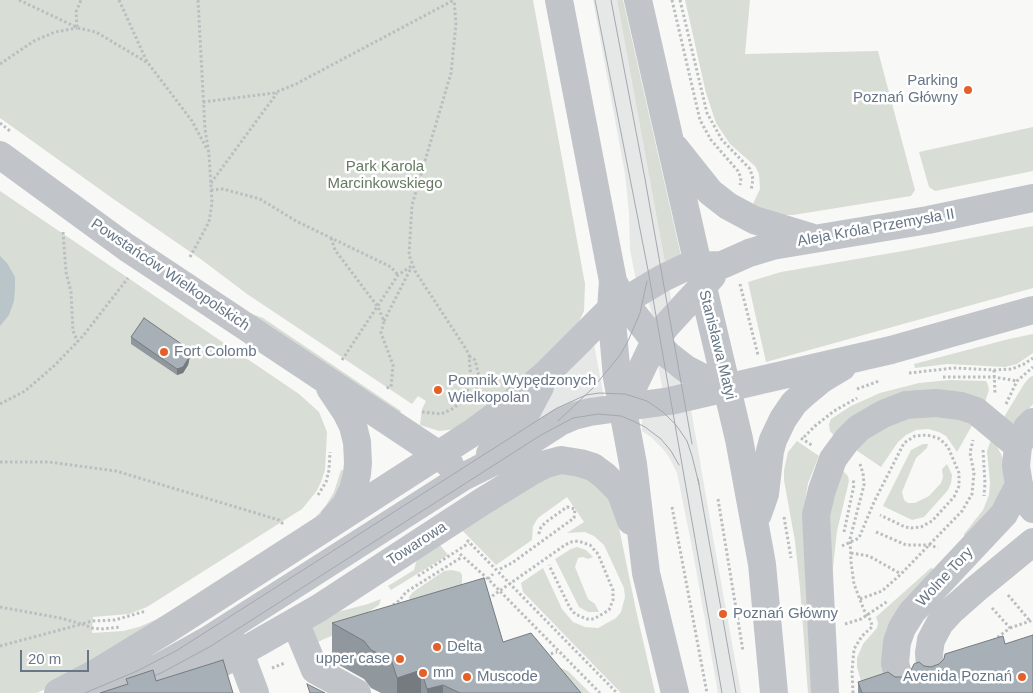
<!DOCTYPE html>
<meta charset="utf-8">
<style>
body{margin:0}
#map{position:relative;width:1033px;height:693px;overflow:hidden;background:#f8f8f6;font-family:Arial,sans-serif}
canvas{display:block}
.scale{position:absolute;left:20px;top:650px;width:69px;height:22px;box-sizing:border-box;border:2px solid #677787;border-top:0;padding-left:6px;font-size:15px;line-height:18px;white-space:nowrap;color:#677787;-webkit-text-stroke:4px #fff;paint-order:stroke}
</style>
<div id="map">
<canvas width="1033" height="693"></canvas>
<div class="scale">20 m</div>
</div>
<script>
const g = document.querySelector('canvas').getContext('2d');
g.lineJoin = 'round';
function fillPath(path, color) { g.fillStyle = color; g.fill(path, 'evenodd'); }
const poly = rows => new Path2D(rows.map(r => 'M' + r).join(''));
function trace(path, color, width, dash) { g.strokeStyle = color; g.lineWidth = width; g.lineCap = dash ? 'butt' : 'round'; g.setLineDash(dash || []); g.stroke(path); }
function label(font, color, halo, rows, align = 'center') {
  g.font = font + ' Arial,sans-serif'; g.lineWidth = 5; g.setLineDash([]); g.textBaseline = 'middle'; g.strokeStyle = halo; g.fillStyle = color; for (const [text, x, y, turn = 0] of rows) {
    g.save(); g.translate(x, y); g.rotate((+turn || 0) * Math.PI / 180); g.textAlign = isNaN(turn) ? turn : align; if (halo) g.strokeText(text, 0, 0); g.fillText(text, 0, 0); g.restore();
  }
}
fillPath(poly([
 [593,0,617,0,665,263,636,280,630,250,629,213,625,174],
 [668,282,672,303,653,320,647,295],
 [594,344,608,419,591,420,490,476,470,458,492,443,509,429,569,371],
 [658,365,669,374,685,382,687,392,664,397],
 [691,409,714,543,741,693,718,693,692,547,677,473,669,457,663,449,651,437,642,431,642,418]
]), '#e6e7e7');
fillPath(poly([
 [0,0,533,0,585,284,584,311,577,326,512,390,455,429,439,431,420,425,422,409,426,401,418,396,412,404,247,294,202,260,112,198,0,118],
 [617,0,623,0,681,256,665,263],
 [685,0,750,0,745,54,878,51,915,190,911,196,793,215,784,215,752,206,760,189,759,174,755,166,730,144,716,123,706,93],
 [1033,127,1033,171,935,191,929,187,919,152],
 [0,191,299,394,319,412,327,432,325,470,321,482,316,492,302,509,147,607,129,614,93,617,92,633,123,631,139,627,155,620,205,590,313,520,325,507,334,492,341,470,348,470,326,514,66,679,37,693,0,693],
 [1033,226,1033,288,766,362,748,282,781,272,909,250],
 [241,310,263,318,401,411,399,415],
 [1033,334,1033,353,1017,364,1005,367,947,364,915,368,914,364,1009,339],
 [1033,376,1033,404,1014,426,1004,417,1024,384,1030,377],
 [950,380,986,381,988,385,989,390,985,402,939,390,916,391,834,436,830,431,829,424,831,419,851,406,880,393,919,383],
 [921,413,974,422,957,452,946,436,939,432,928,429,916,430,906,435,898,442,881,467,853,448,869,434],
 [992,437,1004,460,1006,470,1004,495,964,538,964,534,983,510,989,495,990,483,987,451],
 [797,441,819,456,808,483,804,508,815,693,808,693,800,588,795,541,784,480,784,470,788,452],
 [923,444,928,444,927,448,916,458,902,492,904,500,908,503,915,503,929,496,941,483,943,477,942,469,947,464,952,475,951,483,948,490,924,517,912,520,883,506,911,450],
 [841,469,848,476,849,481,837,531,831,585,828,522],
 [578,471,608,495,617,518,636,610,655,693,621,693,523,592,521,583,543,568,562,609,573,622,585,627,598,628,616,618,621,612,625,597,624,588,604,545,594,536,585,532,567,533,584,522,567,497,538,518,533,526,532,540,496,565,459,527,538,476],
 [436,540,448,555,391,590,388,586,414,570,418,555],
 [577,547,586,550,593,557,588,559,583,557,578,558,575,567,588,599,595,604,599,612,588,612,579,607,555,559,571,549],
 [931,568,940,572,887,680,861,681,857,667,857,658,863,644,877,628,878,623,876,617],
 [452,570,460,572,462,575,462,586,410,604,409,597,413,592,444,571],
 [381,599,379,605,331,636,313,644,310,637,313,622,318,617,368,604],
 [548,668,561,668,568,671,590,693,549,693]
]), '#d8ddd5');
fillPath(poly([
 [0,256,7,263,15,277,15,288,14,301,9,315,0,326]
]), '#bac5ca');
trace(poly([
 [19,0,78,28,96,32,148,63,192,121,207,149],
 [119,0,147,62],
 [672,0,700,120,711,140,738,171,741,178,740,185],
 [680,0,707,113,722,140,750,169,753,179,751,191],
 [77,27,76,12,81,0],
 [0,64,34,41,55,32,77,28],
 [203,102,274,93,296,84,454,0],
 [0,123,10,131],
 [211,183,277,93],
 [211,190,223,189,260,199,296,221,391,267,398,275],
 [63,232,66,272,71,292,73,331,78,342],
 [331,238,335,250,378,307,384,321,381,333,393,365,391,387,386,388,385,387],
 [190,257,209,222,212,203,209,154,205,129,198,0],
 [740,284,758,355],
 [384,321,411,268],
 [469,356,475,360,479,376,476,392,470,402],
 [342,360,398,275,413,265],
 [994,370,995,394],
 [909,373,954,368,994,370,1012,369,1024,364,1033,358],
 [943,377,994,377,1017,381],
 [857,389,879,381],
 [0,404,25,391,54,366,83,336,128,278],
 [1006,404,1017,381,1033,367],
 [422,412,441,414,452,409,460,403,466,395,471,380,469,355,466,349,415,271,409,255,412,205,451,73,456,24,454,0],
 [804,437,815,426,834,411,857,398],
 [801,438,813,446],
 [983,450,985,483,984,496],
 [0,462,49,462,116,471,279,520,284,525],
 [318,495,326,482,329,470,330,452],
 [718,499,743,651],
 [672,507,707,693],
 [784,517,791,558],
 [844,532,854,485,853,479],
 [876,532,906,545,930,545,938,548],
 [467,540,617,693],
 [842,546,859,538,874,502,904,443,915,436,927,435,938,438,943,442,948,447,959,473,959,486,954,497,932,521,921,527,911,528,905,527,880,515],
 [851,553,869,556,901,574],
 [460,554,488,579,600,693],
 [500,569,512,563,574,518,575,509,567,507,546,522,541,527,538,536],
 [418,576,469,543],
 [488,579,493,574],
 [1008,595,1030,621],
 [488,599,565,545,571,542,578,541,590,545,598,554,613,590,613,600,609,610,594,619,587,619,575,614,570,608,549,565],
 [860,599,882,591,901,574,962,511,972,494,974,473,970,453,973,440],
 [0,607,60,618,82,624,92,621,115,620,146,611],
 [389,608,400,600,406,592,462,557],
 [992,608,1010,628,994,640],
 [845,624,861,619,888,601],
 [1010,628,1033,620],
 [0,646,82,624,92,628,101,629,120,627],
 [546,655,557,652],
 [272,668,285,663],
 [853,693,852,671,854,649,862,636,872,627,871,621,864,610,854,584,851,562,850,539,864,485,863,473,860,464]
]), '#bbbec1', 3, [2.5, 2.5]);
trace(poly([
 [559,0,613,281,611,309,617,378,633,464,646,573,675,693],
 [638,0,703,287,739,439,762,564,774,693],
 [675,148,710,192,728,206,754,220,810,237],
 [0,155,126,247,439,455,450,465],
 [615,285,625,303,655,341,668,355,686,369,709,381,727,387],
 [330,388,346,412,353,426,357,442,358,463,357,474,353,490,345,506,334,518],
 [623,408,655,341,666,326,712,276],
 [1033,422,1027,428,1018,446,1016,466,1019,485,1027,502,1033,509],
 [490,454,514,430,523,419,540,387],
 [758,514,765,494,770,451,773,440,783,419,794,403,805,393,822,379,842,367],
 [295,622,315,670,357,693],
 [230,638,240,653,255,693],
 [930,669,929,653,931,640,940,623,951,611,976,589,1033,542],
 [189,675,218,665,240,653,319,608,480,503,532,471,546,464,561,460,580,463,593,467,605,476,620,491,631,521],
 [899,679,895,663,897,642,902,628,912,612,1004,514,1019,485],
 [58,693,96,673,168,629,472,433,506,408,546,374,611,309,663,278,688,266,722,265,749,253,772,246,928,220,1033,198],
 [101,693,160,667,208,640,463,477,515,451,560,422,574,416,590,412,670,401,891,350,1033,310],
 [825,693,816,515,822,490,833,459,847,440,859,428,883,414,906,405,936,403,961,406,976,411,1018,446]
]), '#c1c5ca', 28);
trace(poly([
 [595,0,648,270,722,693],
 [611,0,645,179,692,444],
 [558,421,593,388,620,355,628,341,640,313,647,281],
 [698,479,736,693],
 [85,693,137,671,176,651,557,408,586,395,599,393,625,394,647,401,663,412,676,425,687,441,692,456,699,484],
 [117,693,163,672,211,646,541,435,573,418,598,414,621,416,633,421,645,427,661,439,671,451,679,465]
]), '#a2a9af', 1);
fillPath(poly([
 [131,337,190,356,188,365,183,373,177,375,131,344],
 [332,623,503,642,581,693,381,693,371,688,364,679,332,661],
 [1005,644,1033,693,858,693,858,682,895,677,903,677,924,666,931,667]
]), '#90979d');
fillPath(poly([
 [190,350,190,356,188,365,183,373,177,375,177,369],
 [421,670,421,693,397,693,397,678],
 [443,685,443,693,427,693,427,689]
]), '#767b80');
const building = poly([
 [144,318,190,350,188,359,183,367,177,369,131,337,144,318],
 [484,578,503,642,531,633,581,693,460,693,443,685,427,689,421,670,397,678,391,659,371,650,364,641,332,623,484,578],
 [1033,635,1033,693,862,693,858,682,888,672,895,677,903,677,910,672,914,664,919,662,924,666,931,667,939,664,944,659,945,654,1003,636,1005,644,1033,635],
 [223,660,233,693,100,693,128,684,126,679,153,670,156,681,223,660],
 [307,684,325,693,310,693,307,684]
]);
fillPath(building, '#a8b0b7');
trace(building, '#767b80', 1);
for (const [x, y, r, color] of [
 [968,90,5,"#e56029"],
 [164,352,5,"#e56029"],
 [438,390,5,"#e56029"],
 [723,614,5,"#e56029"],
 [437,647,5,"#e56029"],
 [400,659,5,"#e56029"],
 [423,673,5,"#e56029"],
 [467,677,5,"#e56029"],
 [1022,677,5,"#e56029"]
]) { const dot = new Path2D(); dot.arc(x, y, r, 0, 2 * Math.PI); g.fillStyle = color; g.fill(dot); trace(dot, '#fff', 2); }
label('15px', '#677787', '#fff', [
 ["Parking",958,81,"right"],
 ["Poznań Główny",958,98,"right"],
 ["Fort Colomb",174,352],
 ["Pomnik Wypędzonych",448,381],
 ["Wielkopolan",448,398],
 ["Poznań Główny",733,614],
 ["Delta",447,647],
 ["upper case",390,659,"right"],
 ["mn",433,673],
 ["Muscode",477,677],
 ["Avenida Poznań",1012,677,"right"]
], 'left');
label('15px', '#667962', '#fff', [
 ["Park Karola",385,167],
 ["Marcinkowskiego",385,184]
]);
label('15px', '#677787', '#fff', [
 ["Aleja Króla Przemysła II",876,228,-10],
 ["Powstańców Wielkopolskich",170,275,34],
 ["Stanisława Matyi",717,345,76],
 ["Towarowa",417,544,-33],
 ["Wolne Tory",945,577,-47]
]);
</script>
